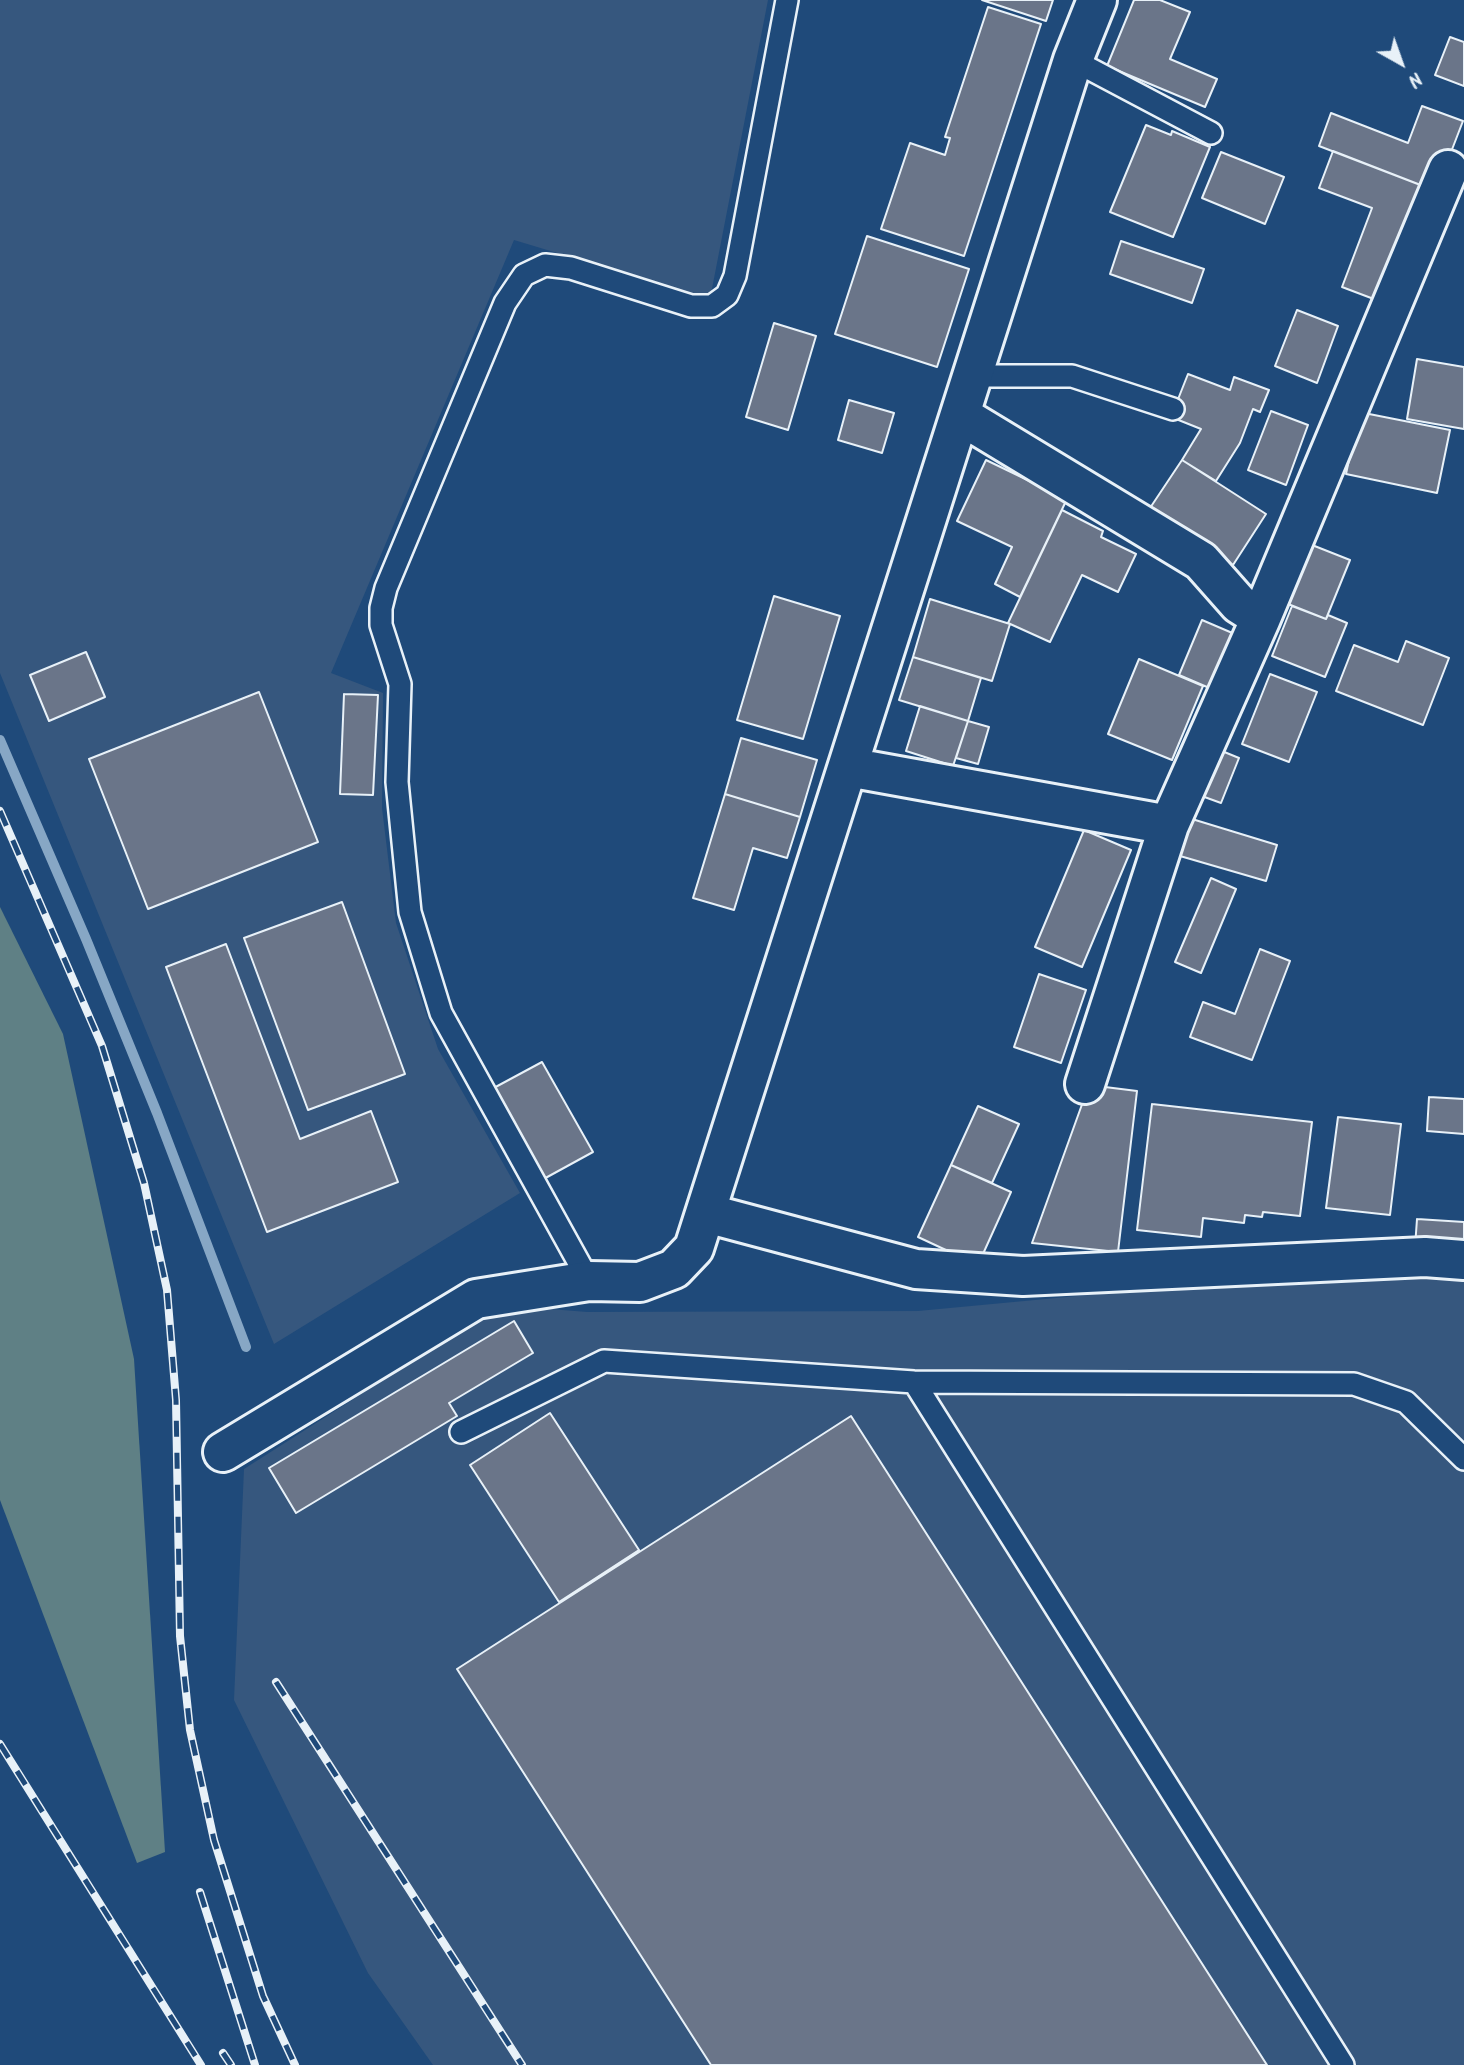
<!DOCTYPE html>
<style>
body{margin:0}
#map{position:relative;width:1464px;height:2065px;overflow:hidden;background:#1f4a7a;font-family:Kalam,sans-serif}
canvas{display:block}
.north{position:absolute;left:1366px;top:28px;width:70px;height:70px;-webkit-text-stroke:5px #1f4a7a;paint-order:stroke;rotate:140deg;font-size:19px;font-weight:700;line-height:28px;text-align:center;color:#e8f1f8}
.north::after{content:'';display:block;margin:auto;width:24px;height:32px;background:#e8f1f8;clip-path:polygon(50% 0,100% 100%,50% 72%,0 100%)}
</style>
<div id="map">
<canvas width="1464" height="2065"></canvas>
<div class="north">N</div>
</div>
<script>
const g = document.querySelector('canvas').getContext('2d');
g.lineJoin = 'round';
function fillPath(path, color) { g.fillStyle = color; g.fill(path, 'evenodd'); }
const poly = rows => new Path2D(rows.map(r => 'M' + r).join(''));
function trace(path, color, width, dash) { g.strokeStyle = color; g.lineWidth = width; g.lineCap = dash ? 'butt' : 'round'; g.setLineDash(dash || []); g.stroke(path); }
fillPath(poly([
 [0,0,768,0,710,299,514,240,331,673,383,693,382,808,396,923,438,1049,520,1193,274,1344,0,673],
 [1407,1265,1464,1270,1464,2065,433,2065,368,1973,234,1700,244,1469,501,1305,587,1312,918,1311]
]), '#36577e');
fillPath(poly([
 [0,907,63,1034,134,1359,165,1852,137,1863,0,1500]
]), '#5f8085');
trace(poly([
 [0,740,86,939,157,1113,246,1347]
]), '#87a7c5', 10);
const building = poly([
 [982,0,1053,0,1046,21,982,0],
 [1134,0,1160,0,1190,12,1170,59,1217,79,1205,107,1107,66,1134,0],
 [988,7,1041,24,964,256,881,229,910,143,945,155,950,138,945,137,988,7],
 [1450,37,1464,42,1464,86,1435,75,1450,37],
 [1422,106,1463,121,1436,191,1319,146,1331,113,1408,143,1422,106],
 [1146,125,1171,135,1172,131,1210,147,1173,237,1110,212,1146,125],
 [1333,151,1436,191,1379,301,1342,287,1372,208,1319,188,1333,151],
 [1221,152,1284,177,1265,224,1202,198,1221,152],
 [867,236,969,269,937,367,835,334,867,236],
 [1121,241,1204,269,1192,303,1110,274,1121,241],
 [1297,310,1338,326,1317,383,1275,366,1297,310],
 [774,323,816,336,788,430,746,417,774,323],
 [1417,359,1464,367,1464,429,1407,419,1417,359],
 [1188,374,1230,390,1234,377,1269,390,1260,412,1253,409,1240,443,1216,481,1182,460,1201,429,1171,417,1188,374],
 [849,400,894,413,882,453,838,440,849,400],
 [1271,411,1308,425,1286,485,1248,470,1271,411],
 [1359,412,1450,430,1437,493,1346,474,1359,412],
 [986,460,1067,499,1020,597,995,584,1012,547,957,521,986,460],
 [1182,460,1266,514,1233,565,1148,511,1182,460],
 [1062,510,1103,531,1101,537,1136,554,1118,592,1082,575,1050,642,1008,623,1062,510],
 [1307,543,1350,560,1326,619,1283,602,1307,543],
 [774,596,840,616,803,739,737,720,774,596],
 [930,599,1010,624,992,681,913,657,930,599],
 [1292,606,1326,619,1328,615,1347,623,1325,677,1272,656,1292,606],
 [1202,620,1244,638,1221,693,1179,675,1202,620],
 [1406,641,1449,658,1423,725,1336,691,1354,645,1398,662,1406,641],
 [86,652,105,697,49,721,30,675,86,652],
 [913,657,981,678,968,721,899,700,913,657],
 [1139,659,1203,686,1172,760,1108,734,1139,659],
 [1270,674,1317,692,1289,762,1242,744,1270,674],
 [259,692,318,842,148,909,89,759,259,692],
 [344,694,378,695,373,795,340,794,344,694],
 [920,706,968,721,953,766,906,751,920,706],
 [968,721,989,727,978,764,956,758,968,721],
 [741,738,817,760,800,817,725,794,741,738],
 [1217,749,1239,758,1221,803,1199,795,1217,749],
 [725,794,800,817,787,858,753,848,734,910,693,898,725,794],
 [1192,819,1277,845,1266,881,1180,856,1192,819],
 [1084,830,1131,850,1082,967,1035,947,1084,830],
 [1211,878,1236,889,1201,973,1175,962,1211,878],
 [342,902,405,1074,308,1110,244,938,342,902],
 [226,944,300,1139,371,1111,398,1182,267,1232,166,967,226,944],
 [1260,949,1290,961,1252,1060,1190,1037,1203,1002,1235,1014,1260,949],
 [1039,974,1086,990,1061,1063,1014,1047,1039,974],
 [542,1062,593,1152,540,1181,490,1090,542,1062],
 [1089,1085,1137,1091,1118,1252,1032,1243,1089,1085],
 [1429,1097,1464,1099,1464,1134,1427,1131,1429,1097],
 [1152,1104,1312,1122,1300,1216,1263,1212,1262,1217,1245,1215,1244,1223,1203,1218,1201,1237,1137,1230,1152,1104],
 [978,1106,1019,1124,992,1183,951,1165,978,1106],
 [1338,1117,1401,1124,1390,1215,1326,1208,1338,1117],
 [951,1165,1011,1192,978,1265,918,1237,951,1165],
 [1417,1219,1464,1222,1464,1250,1415,1247,1417,1219],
 [514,1321,533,1353,449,1403,457,1416,296,1513,269,1468,514,1321],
 [550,1413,639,1550,559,1602,470,1465,550,1413],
 [851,1416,1267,2065,711,2065,457,1669,851,1416]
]);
fillPath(building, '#6a7589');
trace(building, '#e8f1f8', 2);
const lane = poly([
 [1073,60,1211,133],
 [973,376,1072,376,1173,409],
 [589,1281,441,1013,410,912,397,782,400,684,381,625,381,608,386,588,505,303,524,275,545,265,571,268,691,306,712,306,727,295,735,276,787,0],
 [914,1382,1343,2065],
 [461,1432,604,1361,914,1382,1354,1384,1406,1402,1464,1459]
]);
const street = poly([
 [960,415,1201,561,1239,604,1261,618],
 [848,767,1169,825],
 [1085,1084,1169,825,1261,618,1448,170],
 [706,1213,916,1269,1023,1276,1425,1257,1464,1260],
 [223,1452,476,1299,589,1281,640,1282,674,1269,694,1248,1073,60,1097,0]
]);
trace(lane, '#e8f1f8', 26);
trace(street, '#e8f1f8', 44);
trace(lane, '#1f4a7a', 21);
trace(street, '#1f4a7a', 38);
const rail = poly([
 [0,811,102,1046,144,1183,167,1290,176,1400,180,1636,190,1730,214,1840,263,1996,295,2065],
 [276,1682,522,2065],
 [0,1744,201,2065],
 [200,1892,255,2065],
 [223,2053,231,2065]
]);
trace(rail, '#e8f1f8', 8);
trace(rail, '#1f4a7a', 5, [16]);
</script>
